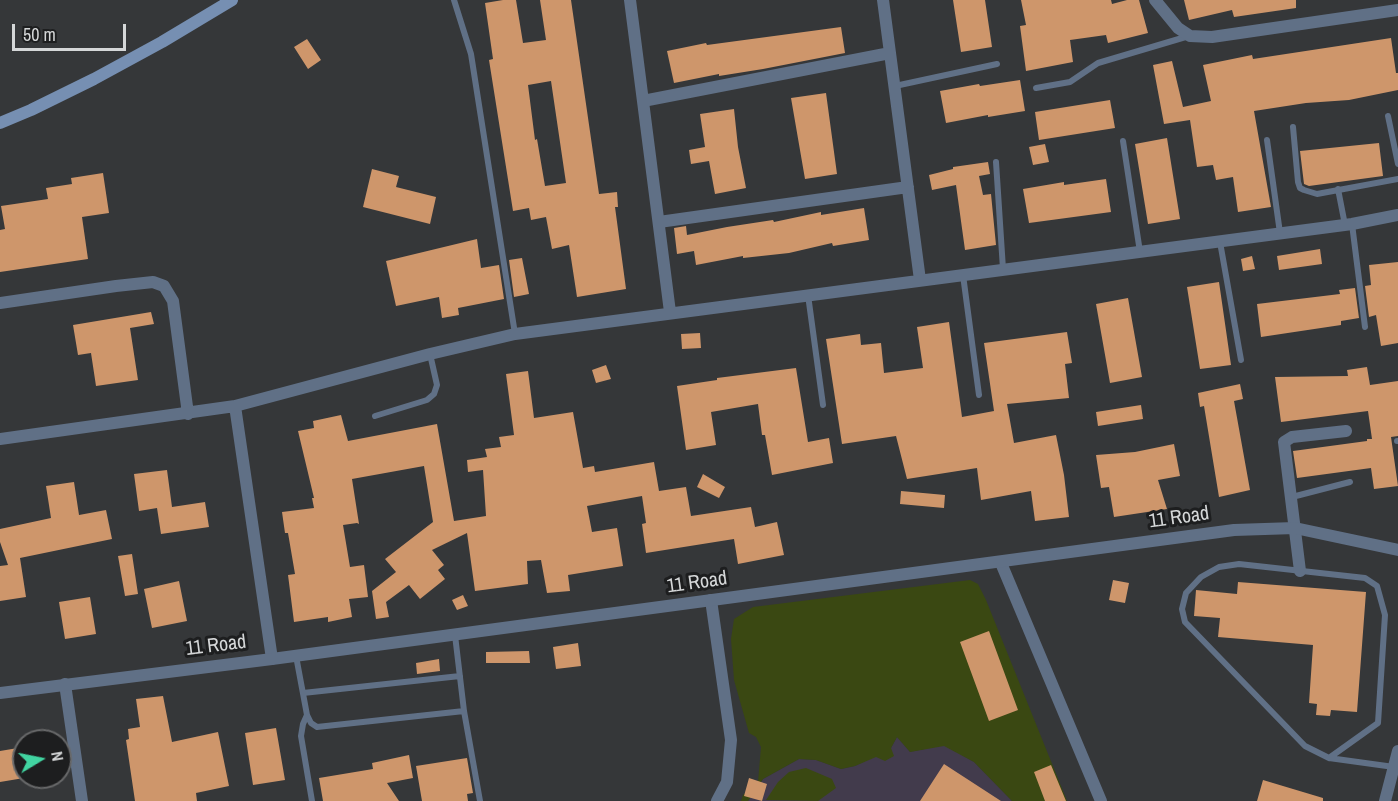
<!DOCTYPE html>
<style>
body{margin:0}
#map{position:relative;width:1398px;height:801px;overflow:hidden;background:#353739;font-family:"Archivo Narrow",sans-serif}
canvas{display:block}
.north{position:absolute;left:12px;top:729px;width:60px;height:60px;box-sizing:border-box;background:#1d1e1f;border:2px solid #676869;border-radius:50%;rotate:80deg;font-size:16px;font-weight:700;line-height:24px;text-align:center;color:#d5d7d8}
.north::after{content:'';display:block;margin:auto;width:21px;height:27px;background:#41d4a1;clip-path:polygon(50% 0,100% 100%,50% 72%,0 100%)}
.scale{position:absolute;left:12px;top:24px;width:114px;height:27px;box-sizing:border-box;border:3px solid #d5d7d8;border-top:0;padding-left:8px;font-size:18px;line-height:21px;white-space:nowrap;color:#d5d7d8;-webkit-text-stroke:4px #1d1e1f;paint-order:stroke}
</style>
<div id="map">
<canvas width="1398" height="801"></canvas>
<div class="north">N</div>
<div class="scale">50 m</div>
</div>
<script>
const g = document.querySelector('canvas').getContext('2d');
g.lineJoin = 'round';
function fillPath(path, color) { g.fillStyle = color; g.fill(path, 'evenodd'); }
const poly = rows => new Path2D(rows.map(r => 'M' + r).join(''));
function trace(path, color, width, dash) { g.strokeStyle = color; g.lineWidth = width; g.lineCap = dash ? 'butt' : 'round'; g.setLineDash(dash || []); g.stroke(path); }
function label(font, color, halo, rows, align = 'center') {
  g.font = font + ' "Archivo Narrow",sans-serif'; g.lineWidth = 6; g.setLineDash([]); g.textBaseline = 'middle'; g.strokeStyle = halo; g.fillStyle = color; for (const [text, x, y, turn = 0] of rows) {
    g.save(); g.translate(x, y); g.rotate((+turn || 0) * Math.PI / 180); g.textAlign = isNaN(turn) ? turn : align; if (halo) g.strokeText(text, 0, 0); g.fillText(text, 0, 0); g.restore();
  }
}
fillPath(poly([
 [897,737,910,752,944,745,974,762,1012,801,748,801,763,779,799,759,816,760,841,769,855,766,891,748]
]), '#423b4c');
fillPath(poly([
 [970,580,978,584,986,600,1067,801,1012,801,974,762,944,746,910,752,897,737,891,748,894,756,885,761,876,757,855,766,841,769,816,760,799,759,763,779,748,801,741,801,743,795,758,782,761,747,756,737,749,733,734,680,731,639,734,619,753,607],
 [806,768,832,779,836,788,818,801,766,800,778,782,789,772]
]), '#3a4812');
fillPath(poly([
 [503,0,516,0,523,43,546,40,540,0,571,0,599,194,617,192,618,207,615,207,626,289,577,297,569,245,552,249,546,217,531,220,529,208,513,211,489,60,493,59,485,3],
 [551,81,566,183,545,186,537,139,535,140,528,85],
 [953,0,985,0,992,47,961,52],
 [1021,0,1111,0,1112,4,1127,0,1139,0,1148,33,1108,43,1106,35,1070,40,1073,62,1026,71,1020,26,1026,25],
 [1184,0,1296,0,1296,8,1234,17,1232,10,1189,20],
 [841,27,845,53,763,69,719,76,719,74,674,83,667,51,706,43,707,45],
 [1391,38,1396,73,1398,73,1398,90,1349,100,1306,103,1254,111,1271,207,1238,212,1233,177,1216,180,1213,165,1197,167,1190,120,1164,124,1153,65,1172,61,1183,107,1211,101,1203,65,1252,55,1253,59],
 [307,39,321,60,308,69,294,47],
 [1020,80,1025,111,988,117,988,115,946,123,940,91,979,84,980,86],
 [826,93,837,174,805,179,791,98],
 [1110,100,1115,128,1039,140,1035,112],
 [734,109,738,147,746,188,715,194,709,161,691,164,689,150,705,147,700,114],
 [1167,138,1180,219,1148,224,1135,144],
 [1379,143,1383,176,1309,186,1304,184,1300,151],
 [1045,144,1049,162,1033,165,1029,147],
 [988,162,990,174,979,176,983,195,991,194,996,245,965,250,956,185,932,190,929,175,953,169,953,167],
 [372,169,399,176,396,187,436,197,430,224,363,207],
 [103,173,109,213,82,217,88,259,0,272,0,230,5,229,1,206,48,199,46,188,72,184,71,178],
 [1106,179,1111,212,1029,223,1023,189,1064,182,1064,185],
 [864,208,869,240,833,246,832,243,789,253,743,258,743,256,696,265,694,251,677,254,674,228,686,226,687,235,727,227,773,220,774,222,821,212,821,215],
 [477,239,481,268,499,265,504,299,458,308,459,315,442,318,439,297,396,306,386,261],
 [1320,249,1322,264,1279,270,1277,256],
 [1252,256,1255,269,1243,271,1241,259],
 [522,258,529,294,514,297,509,260],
 [1398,262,1398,343,1381,346,1376,315,1369,317,1365,286,1371,285,1369,265],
 [1219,282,1231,365,1200,369,1187,287],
 [1355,288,1359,318,1341,321,1341,325,1261,337,1257,304,1340,294,1339,290],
 [1128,298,1142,377,1110,383,1096,304],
 [151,312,154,324,130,328,138,380,96,386,91,353,78,355,73,325],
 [949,322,962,417,994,411,984,343,1067,332,1072,363,1065,364,1069,398,1007,404,1014,443,1056,435,1064,475,1069,517,1035,521,1031,491,981,500,977,468,907,479,896,436,842,444,826,339,860,334,861,345,881,343,884,373,923,368,917,327],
 [700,333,701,348,682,349,681,334],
 [606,365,611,379,596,383,592,370],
 [1367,367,1370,385,1398,381,1398,436,1391,437,1398,486,1374,489,1371,468,1297,478,1293,451,1367,441,1367,439,1372,439,1368,411,1281,422,1275,377,1348,376,1347,370],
 [796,368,808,442,829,438,833,463,772,475,765,435,762,435,758,404,711,412,716,445,686,450,677,386,717,380,717,378],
 [528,371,534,418,573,412,583,468,594,466,595,472,654,462,659,491,686,487,691,516,751,507,755,527,777,522,784,555,738,564,734,539,646,553,642,524,646,523,642,496,587,506,592,532,617,528,623,566,568,575,570,591,547,593,541,560,527,561,528,584,475,591,467,533,432,550,444,565,438,570,445,579,420,599,409,585,386,602,389,617,376,619,372,591,396,572,385,559,433,522,424,466,352,479,359,524,357,523,343,525,350,567,364,565,368,597,349,599,352,617,328,622,328,617,294,622,288,575,295,574,288,533,285,533,282,512,314,508,312,498,314,498,298,431,314,428,313,421,341,415,348,441,437,424,454,521,486,516,483,470,468,472,467,460,487,457,485,449,501,447,499,437,514,435,506,374],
 [1240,384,1243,399,1234,401,1250,490,1219,497,1204,406,1200,407,1198,393],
 [1141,405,1143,419,1098,426,1096,412],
 [1174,444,1180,476,1158,480,1167,509,1114,517,1109,487,1101,488,1096,455,1135,452],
 [167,470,172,507,205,502,209,527,161,534,157,508,139,511,134,474],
 [703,474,725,487,719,498,697,487],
 [74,482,79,515,106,510,112,539,20,558,26,597,0,601,0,566,8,565,0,542,0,529,51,518,46,486],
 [901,491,945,495,944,508,900,504],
 [132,554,138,594,125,596,118,556],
 [1113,580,1129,583,1125,603,1109,600],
 [179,581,187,621,152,628,144,589],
 [1238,582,1366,592,1357,712,1331,710,1330,716,1316,715,1317,704,1309,703,1313,645,1218,637,1220,618,1194,616,1196,590,1237,594],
 [463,595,468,606,457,610,452,600],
 [90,597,96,634,65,639,59,602],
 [989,631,1018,710,989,721,960,642],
 [578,643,581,666,556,669,553,647],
 [529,651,530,663,486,663,486,652],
 [439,659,440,671,417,674,416,663],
 [163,696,172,742,218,732,229,786,196,793,197,801,135,801,126,740,129,739,128,729,140,727,136,699],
 [276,728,285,780,253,785,245,733],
 [24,747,24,778,0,782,0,751],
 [409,755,413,778,387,783,399,801,323,801,319,778,373,769,372,763],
 [467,758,473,793,467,794,468,801,422,801,416,766],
 [944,764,1001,801,920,801],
 [1051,765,1066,801,1045,801,1034,772],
 [749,778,767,784,762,801,744,796],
 [1263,780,1323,798,1323,801,1257,801]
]), '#ce966b');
trace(poly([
 [454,0,471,54,515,334],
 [895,86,997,64],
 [1036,88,1070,82,1098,63,1189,36],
 [1388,116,1398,164],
 [1293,127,1298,182,1300,188,1304,190,1317,194,1398,179],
 [1267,140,1280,233],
 [1123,141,1140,252],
 [996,162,1003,269],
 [1338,189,1345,225],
 [1352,224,1365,327],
 [1220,242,1241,360],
 [963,275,979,395],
 [808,295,823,405],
 [375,416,427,400,434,394,437,385,430,354],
 [1397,441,1398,441],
 [1292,497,1350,482],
 [455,635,464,711,480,801],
 [296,656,307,715,311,723,317,727,464,711],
 [303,693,460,676],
 [307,715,303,724,301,736,312,801],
 [1329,758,1378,723,1385,615,1377,586,1365,578,1239,564,1219,567,1201,577,1186,593,1182,609,1185,622,1305,746,1329,758,1394,767]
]), '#607086', 6);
trace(poly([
 [630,0,670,312],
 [883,0,920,280],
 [1155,0,1178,28,1190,36,1212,37,1398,10],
 [643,101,890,53],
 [659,222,908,187],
 [0,303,116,286,153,282,164,286,173,301,188,414],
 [235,406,272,659],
 [0,439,235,406,430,354,515,334,1352,224,1398,215],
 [1001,563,1101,801],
 [1300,571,1284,442,1292,437,1346,431],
 [711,600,731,740,727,782,717,801],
 [65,684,82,801]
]), '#607086', 12);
trace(poly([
 [0,693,272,659,1234,530,1295,528,1398,550],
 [1385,801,1398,751]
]), '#607086', 12);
trace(poly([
 [0,123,31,110,94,79,162,42,232,0]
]), '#768fb2', 12);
label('20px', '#d5d7d8', '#1d1e1f', [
 ["11 Road",1179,518,-8],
 ["11 Road",697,583,-8],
 ["11 Road",216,646,-7]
]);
</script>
